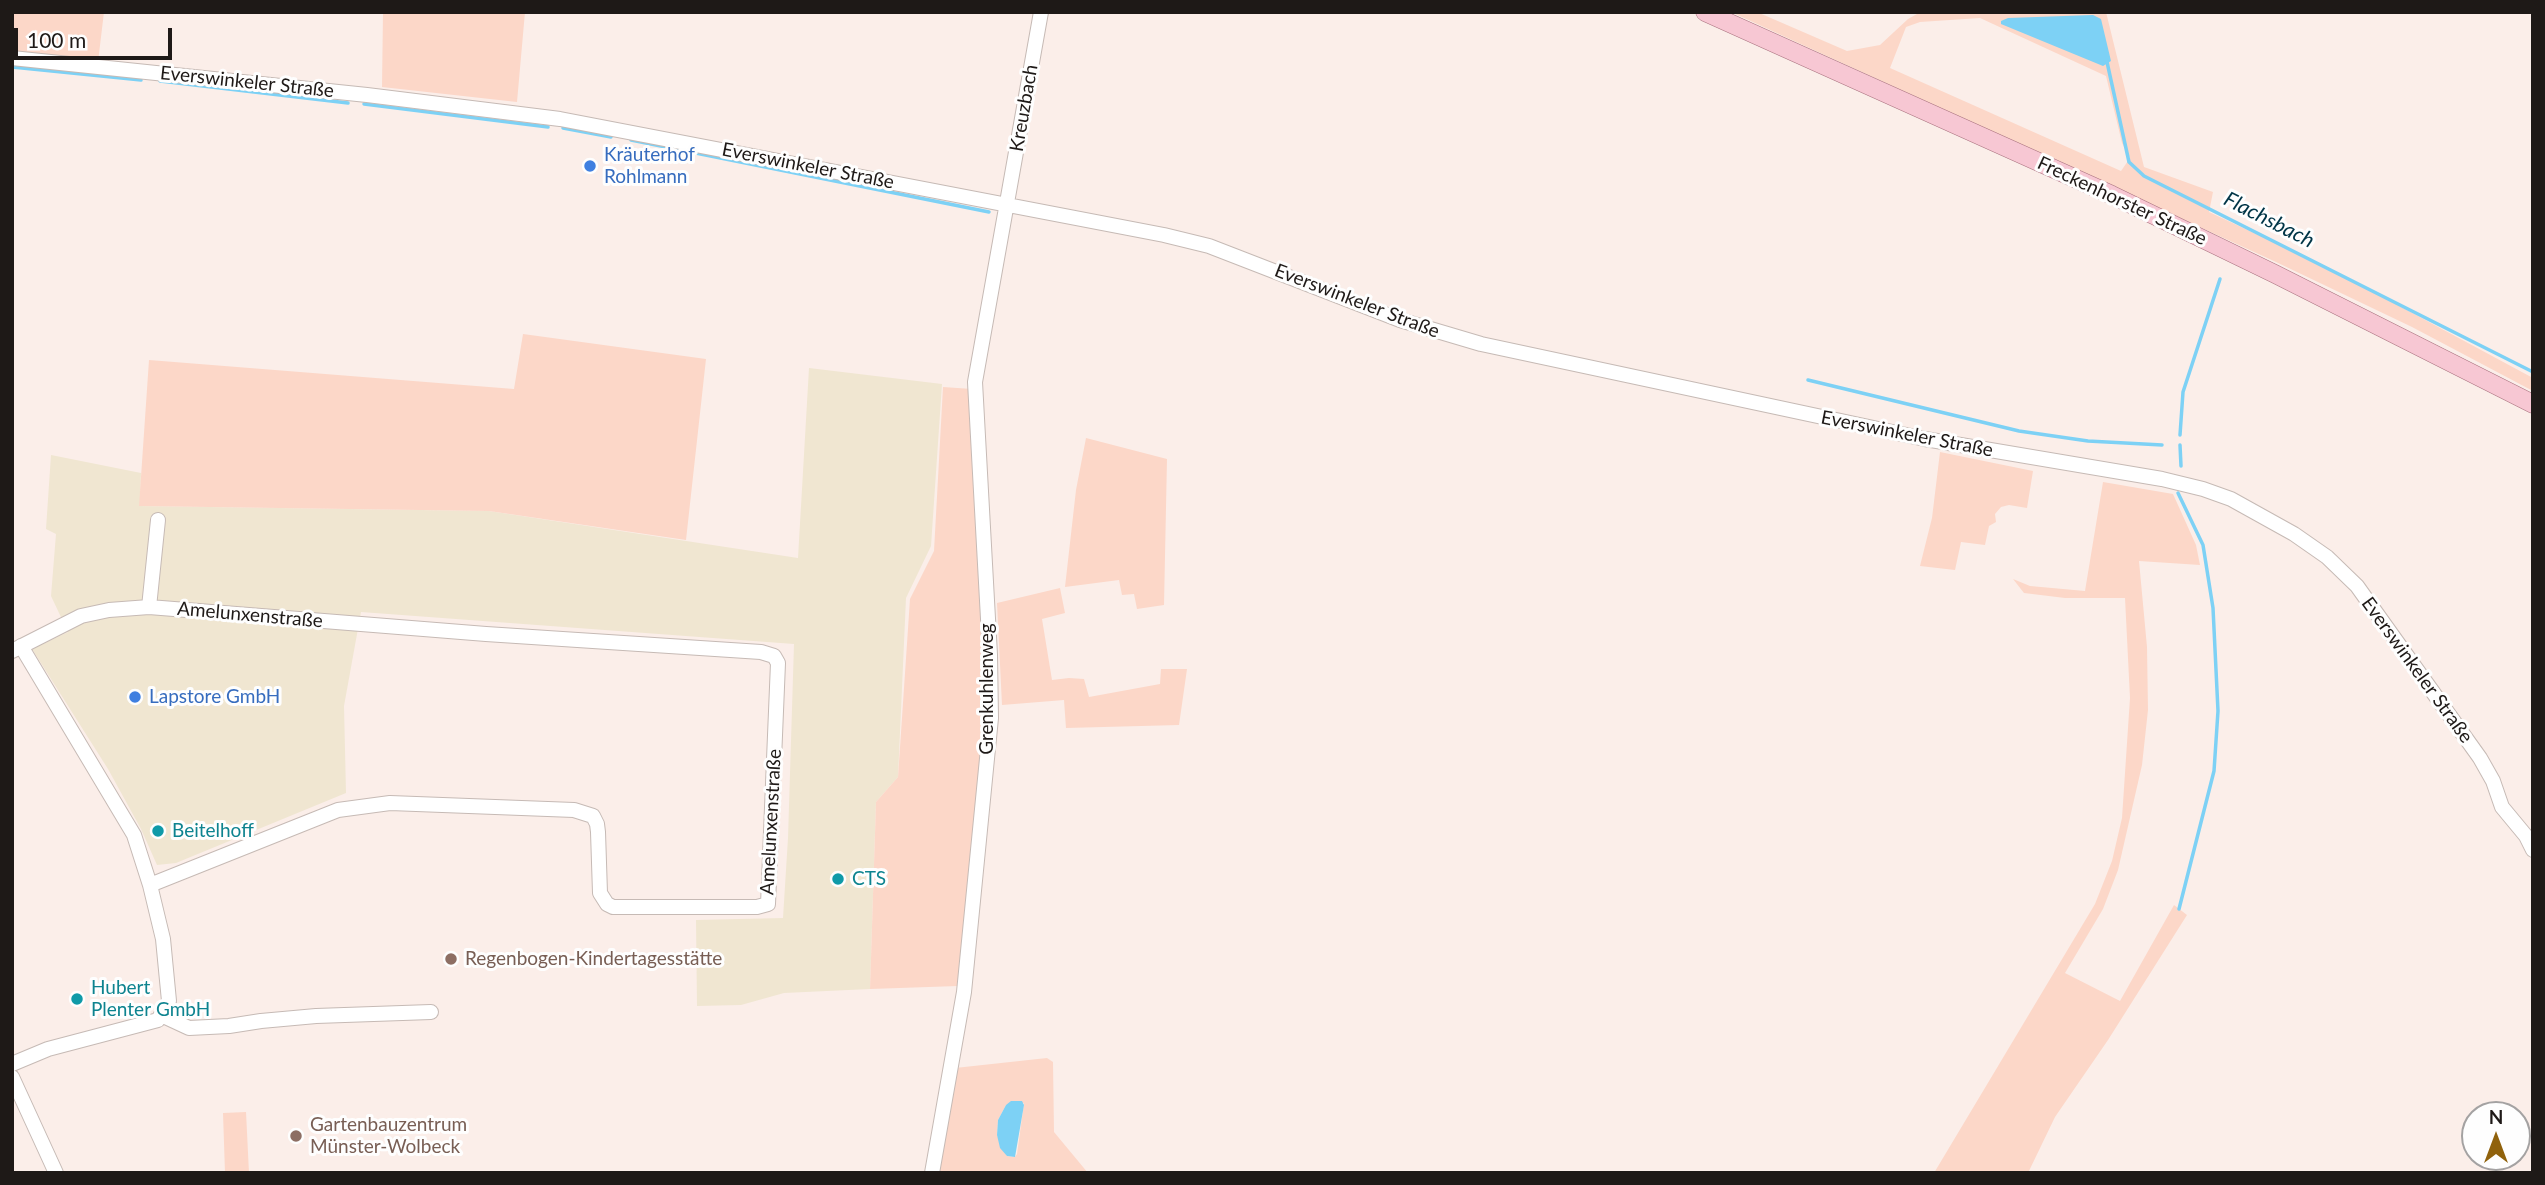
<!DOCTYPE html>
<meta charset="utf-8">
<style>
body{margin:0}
#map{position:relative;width:2545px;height:1185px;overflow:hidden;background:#fbeee9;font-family:Lato,sans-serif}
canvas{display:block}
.frame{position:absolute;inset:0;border:14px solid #1e1917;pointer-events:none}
.north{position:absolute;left:2461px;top:1101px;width:70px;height:70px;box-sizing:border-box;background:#fefefe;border:2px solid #a4a2a2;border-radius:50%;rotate:0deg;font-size:19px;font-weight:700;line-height:28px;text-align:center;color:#1e1917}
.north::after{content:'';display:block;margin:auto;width:24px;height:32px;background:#90620c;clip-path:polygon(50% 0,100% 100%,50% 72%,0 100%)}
.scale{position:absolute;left:14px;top:28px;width:158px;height:32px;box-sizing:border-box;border:4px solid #1e1917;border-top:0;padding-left:9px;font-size:21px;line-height:24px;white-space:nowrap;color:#1e1917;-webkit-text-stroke:5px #fefefe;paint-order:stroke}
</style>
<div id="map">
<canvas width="2545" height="1185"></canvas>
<div class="frame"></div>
<div class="north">N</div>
<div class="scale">100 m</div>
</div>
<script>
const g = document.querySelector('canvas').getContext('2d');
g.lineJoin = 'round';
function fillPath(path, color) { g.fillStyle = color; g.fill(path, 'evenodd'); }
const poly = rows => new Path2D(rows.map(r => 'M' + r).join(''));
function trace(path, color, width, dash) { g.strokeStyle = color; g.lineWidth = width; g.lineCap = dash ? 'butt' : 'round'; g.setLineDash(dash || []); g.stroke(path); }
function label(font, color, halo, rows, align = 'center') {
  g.font = font + ' Lato,sans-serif'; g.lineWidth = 6; g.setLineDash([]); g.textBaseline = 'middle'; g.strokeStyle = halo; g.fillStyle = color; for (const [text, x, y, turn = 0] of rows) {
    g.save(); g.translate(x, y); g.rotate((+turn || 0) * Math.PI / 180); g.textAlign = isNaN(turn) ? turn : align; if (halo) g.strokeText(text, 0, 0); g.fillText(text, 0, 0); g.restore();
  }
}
fillPath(poly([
 [809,368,942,384,931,546,906,598,898,777,876,802,870,989,784,993,741,1005,697,1006,696,920,783,918,788,838,794,644,361,612,344,706,346,793,176,863,157,865,141,829,108,769,32,649,68,632,51,596,56,534,46,529,51,455,141,473,140,506,489,511,798,558]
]), '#f0e6d1');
fillPath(poly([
 [12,12,104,12,98,62,12,53],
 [383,12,525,12,517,102,382,87],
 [1731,12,1757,12,1847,51,1880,45,1908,19,1917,14,2106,12,2144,167,2213,192,2209,212,2325,266,2533,378,2533,391,2412,327,2276,262],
 [1980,18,2106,76,2122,143,2130,158,2121,171,1890,68,1906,27,1920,22],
 [523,334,706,359,686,540,489,511,139,506,149,360,514,389],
 [943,387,972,389,983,654,984,716,958,986,870,989,876,802,898,777,910,599,934,551],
 [1086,438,1167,459,1164,605,1137,609,1134,594,1122,595,1119,580,1065,587,1076,490],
 [1940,452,2033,471,2027,508,2009,505,2001,507,1995,514,1996,522,1989,526,1985,545,1961,542,1955,570,1920,566,1932,518],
 [2103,482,2173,494,2196,545,2200,565,2139,561,2147,647,2148,710,2142,765,2118,870,2103,909,2065,973,2120,1001,2174,905,2187,915,2108,1040,2055,1117,2028,1173,1934,1173,2095,904,2112,861,2122,818,2130,698,2125,598,2065,598,2024,593,2013,579,2030,586,2085,591],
 [1060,588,1065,613,1042,619,1052,680,1069,678,1084,679,1089,697,1160,684,1161,669,1187,669,1179,725,1066,728,1064,700,1002,705,997,603],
 [1047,1058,1053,1062,1054,1132,1088,1173,935,1173,955,1068],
 [1024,1103,1017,1154,1015,1157,1007,1156,997,1135,998,1120,1006,1105],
 [246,1112,249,1173,225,1173,223,1113]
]), '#fcd7c8');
fillPath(poly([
 [2093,15,2101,19,2111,61,2103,66,2001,24,2001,21,2008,18],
 [1011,1101,1022,1101,1024,1105,1015,1157,1007,1156,1000,1148,997,1135,998,1120,1006,1105]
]), '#7dd1f5');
trace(poly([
 [2107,62,2129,162,2144,176,2533,372],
 [12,67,141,80],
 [160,81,348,103],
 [364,104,548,127],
 [563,128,611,137],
 [631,140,989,212],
 [1808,380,2019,431,2088,441,2162,445],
 [2180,435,2183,392,2220,279],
 [2180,445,2181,466],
 [2178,493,2203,545,2213,608,2218,711,2214,771,2179,909]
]), '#7dd1f5', 3.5);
const minor = poly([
 [12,58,367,95,560,119,1164,235,1209,246,1400,320,1481,344,1925,439,2162,479,2203,489,2231,499,2294,534,2327,557,2357,586,2480,758,2493,781,2502,807,2526,836,2533,850],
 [149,607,158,520],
 [12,651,81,616,109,610,149,607,486,634,761,652,774,656,778,663,768,904,757,907,613,907,607,904,600,893,598,832,597,824,593,816,574,810,390,803,338,810,150,885],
 [161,1015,189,1028,229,1026,261,1021,316,1016,431,1012],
 [12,1064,48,1049,158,1020,169,1001,163,939,150,885,134,835,21,646],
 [12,1077,56,1173],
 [932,1173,964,992,991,718,990,655,975,382,1041,12]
]);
const major = poly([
 [1705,12,2112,195,2275,274,2533,404]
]);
trace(minor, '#c6bab5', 16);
trace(major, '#a8717e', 19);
trace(minor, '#fff', 14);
trace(major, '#f7c7d3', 18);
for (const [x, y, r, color] of [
 [590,166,7,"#3f7fe0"],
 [135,697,7,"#3f7fe0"],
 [158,831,7,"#0f9aa8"],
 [838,879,7,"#0f9aa8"],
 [451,959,7,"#8d6e63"],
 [77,999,7,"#0f9aa8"],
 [296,1136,7,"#8d6e63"]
]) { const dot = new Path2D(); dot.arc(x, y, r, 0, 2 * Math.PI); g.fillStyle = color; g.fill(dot); trace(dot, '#fefefe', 2.5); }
label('19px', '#1e1917', '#fefefe', [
 ["Everswinkeler Straße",247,82,6],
 ["Kreuzbach",1024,108,-80],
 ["Everswinkeler Straße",808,166,11],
 ["Freckenhorster Straße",2122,201,25],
 ["Everswinkeler Straße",1357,301,21],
 ["Everswinkeler Straße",1907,434,11],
 ["Amelunxenstraße",250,615,5],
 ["Everswinkeler Straße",2417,670,54],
 ["Grenkuhlenweg",987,689,-90],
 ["Amelunxenstraße",771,822,-87]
]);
label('19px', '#366cbe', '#fefefe', [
 ["Kräuterhof",604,155],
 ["Rohlmann",604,177],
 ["Lapstore GmbH",149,697]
], 'left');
label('19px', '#0d838f', '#fefefe', [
 ["Beitelhoff",172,831],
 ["CTS",852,879],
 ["Hubert",91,988],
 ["Plenter GmbH",91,1010]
], 'left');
label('19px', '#785e54', '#fefefe', [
 ["Regenbogen-Kindertagesstätte",465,959],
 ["Gartenbauzentrum",310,1125],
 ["Münster-Wolbeck",310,1147]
], 'left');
label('italic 21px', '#003547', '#fefefe', [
 ["Flachsbach",2269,220,27]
]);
</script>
